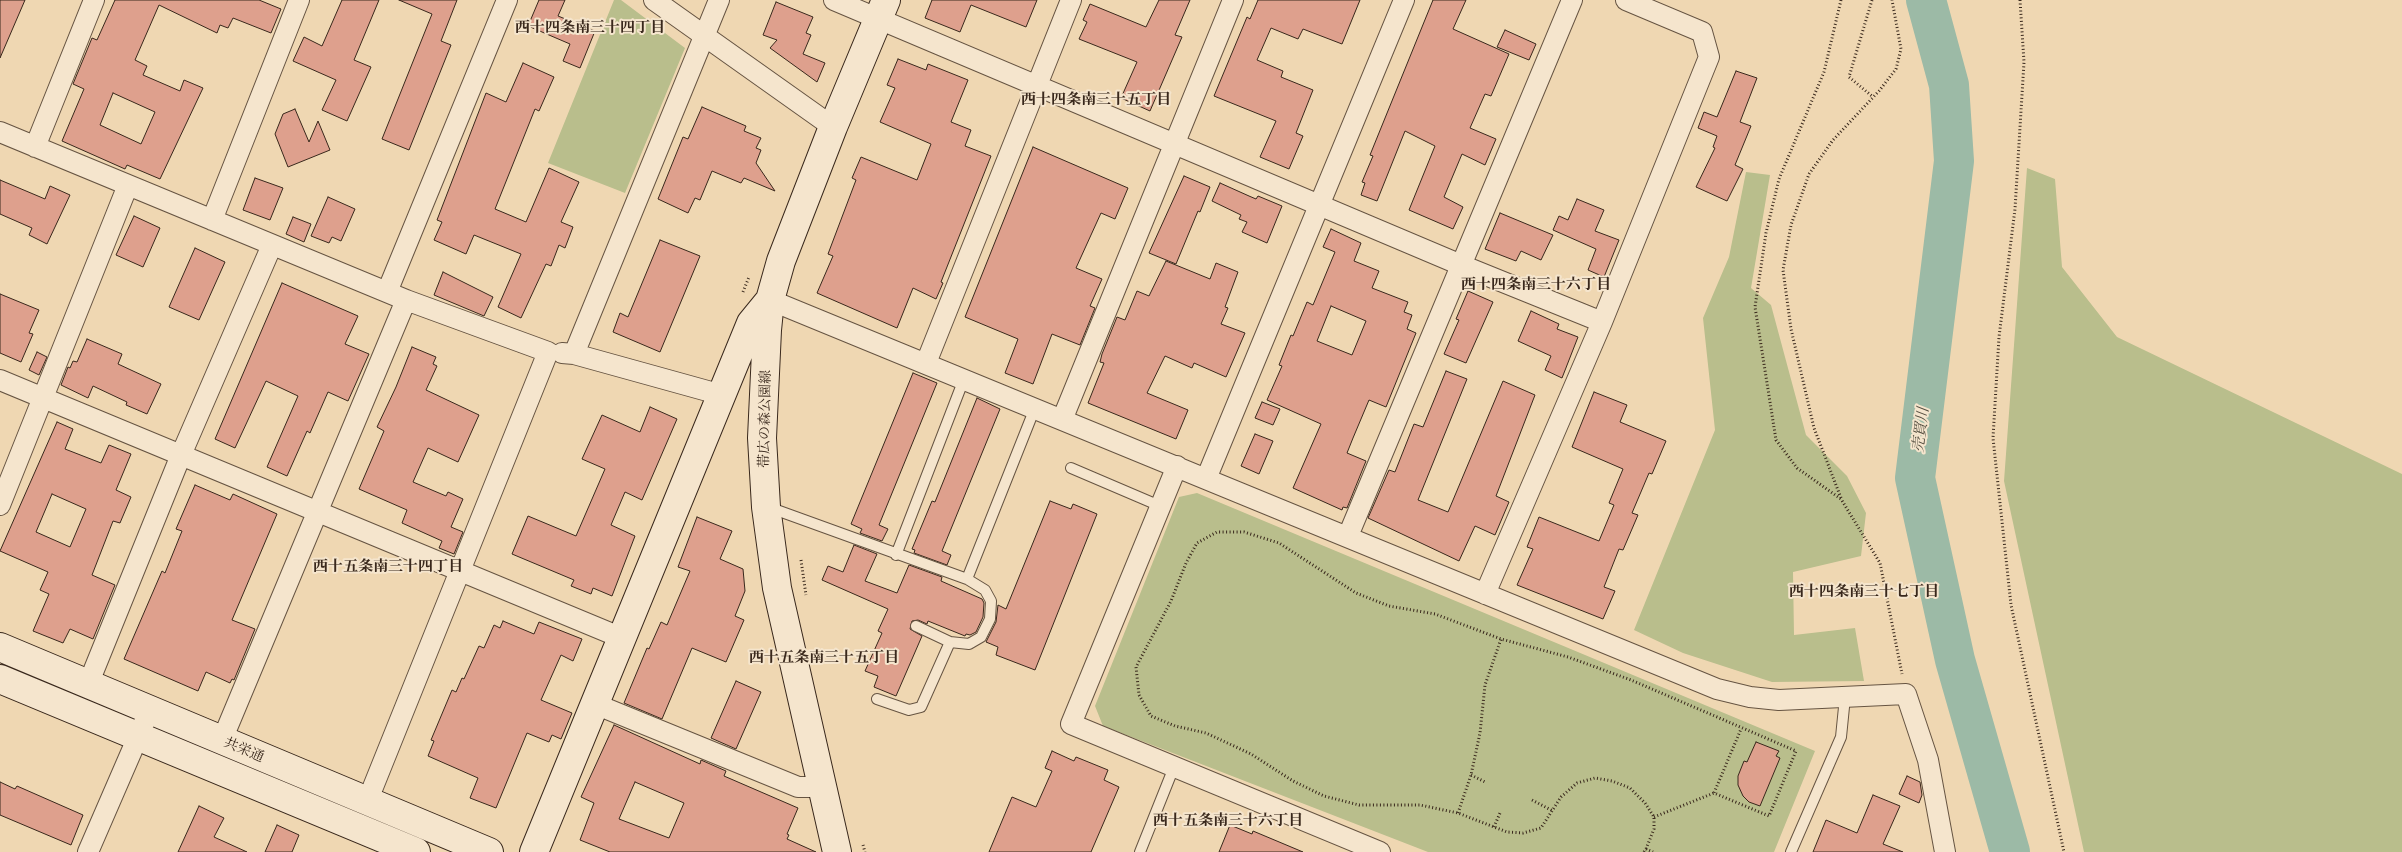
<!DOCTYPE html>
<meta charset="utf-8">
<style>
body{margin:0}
canvas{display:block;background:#efd7b2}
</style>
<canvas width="2402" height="852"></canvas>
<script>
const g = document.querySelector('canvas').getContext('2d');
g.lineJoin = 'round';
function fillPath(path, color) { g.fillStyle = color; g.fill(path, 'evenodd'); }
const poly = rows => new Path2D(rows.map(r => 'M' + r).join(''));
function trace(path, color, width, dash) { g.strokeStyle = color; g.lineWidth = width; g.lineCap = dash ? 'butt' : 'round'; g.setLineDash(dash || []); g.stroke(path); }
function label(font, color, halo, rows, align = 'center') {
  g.font = font + ' "Libre Caslon Text","Noto Serif JP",serif'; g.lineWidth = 4; g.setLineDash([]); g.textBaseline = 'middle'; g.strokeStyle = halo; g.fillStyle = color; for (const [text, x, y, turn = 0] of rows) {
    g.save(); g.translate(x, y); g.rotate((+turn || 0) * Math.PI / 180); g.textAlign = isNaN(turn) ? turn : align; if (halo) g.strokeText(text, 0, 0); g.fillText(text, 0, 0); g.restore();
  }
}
fillPath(poly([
 [614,0,621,0,685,48,625,193,548,163],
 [2027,168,2055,179,2062,267,2117,337,2402,474,2402,852,2084,852,2004,481],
 [1746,172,1770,175,1751,288,1771,305,1806,435,1847,476,1866,513,1861,556,1793,572,1794,635,1855,628,1864,681,1772,682,1683,653,1634,630,1715,430,1703,318,1729,257],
 [1197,493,1815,751,1774,852,1428,852,1103,726,1095,706,1179,497]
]), '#b9be8c');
trace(poly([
 [1926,0,1949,85,1954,161,1915,478,1955,660,2010,852]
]), '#9cbaa6', 40);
const building = poly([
 [0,0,25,0,0,58,0,0],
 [115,0,259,0,281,9,271,33,233,18,228,28,220,25,217,33,159,5,135,60,147,66,143,75,180,91,184,80,203,88,160,179,127,165,125,169,62,141,84,89,73,84,92,38,97,40,115,0],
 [113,93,155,112,141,144,100,125,113,93],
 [342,0,379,0,354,60,371,67,347,121,322,110,336,80,293,61,304,37,322,46,342,0],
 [399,0,457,0,441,41,451,45,409,150,382,139,432,14,399,0],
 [539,0,565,0,558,16,595,31,580,68,563,61,570,44,528,26,539,0],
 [932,0,1037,0,1026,27,971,5,960,32,925,18,932,0],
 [1159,0,1190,0,1175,35,1182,37,1150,111,1121,98,1137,62,1079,39,1087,22,1083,20,1090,4,1146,27,1159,0],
 [1258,0,1360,0,1342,44,1303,29,1298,39,1271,28,1257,60,1283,71,1281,77,1313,90,1296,133,1303,136,1289,169,1260,157,1276,121,1214,96,1247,17,1250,19,1258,0],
 [1433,0,1466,0,1453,29,1509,54,1491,96,1485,94,1470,128,1496,139,1485,165,1462,154,1444,197,1463,207,1453,229,1409,210,1435,146,1405,131,1377,201,1361,195,1365,183,1362,182,1373,156,1370,155,1433,0],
 [776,2,813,17,806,33,811,35,803,54,825,63,817,82,770,48,777,40,763,35,776,2],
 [1505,30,1536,44,1529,60,1497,47,1505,30],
 [898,59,926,70,928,64,968,80,951,122,971,130,965,146,991,156,941,282,943,283,936,299,913,288,897,328,817,293,833,256,828,254,856,180,852,178,861,157,917,180,931,144,880,122,895,88,887,85,898,59],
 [523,63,554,77,539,111,535,109,495,209,526,222,549,168,579,182,561,222,573,227,565,248,559,245,551,266,546,264,521,318,498,307,521,254,474,235,466,254,434,240,442,222,437,220,486,93,506,102,523,63],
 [1736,71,1757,78,1740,122,1751,126,1735,165,1743,169,1727,201,1696,187,1715,148,1713,147,1717,136,1698,128,1704,112,1717,117,1736,71],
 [702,107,746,126,744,131,761,138,756,148,761,150,756,163,775,191,744,178,741,183,712,171,700,200,695,198,688,213,658,199,683,137,688,139,702,107],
 [295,109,309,142,318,121,330,150,288,167,275,134,283,114,295,109],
 [1033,147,1128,188,1115,219,1101,213,1076,268,1102,279,1090,306,1095,308,1080,345,1052,334,1033,384,1005,373,1018,339,965,317,1033,147],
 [1184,176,1210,187,1200,212,1198,211,1176,264,1149,253,1184,176],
 [255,178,283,188,270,220,243,210,255,178],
 [0,180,45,199,50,186,70,195,47,244,29,235,32,228,0,214,0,180],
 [1220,183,1249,196,1256,199,1258,196,1282,206,1267,243,1242,232,1247,222,1239,219,1241,215,1212,201,1220,183],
 [328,197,355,209,341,241,332,237,329,243,311,236,328,197],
 [1577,199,1604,210,1595,231,1619,240,1604,277,1588,270,1596,249,1553,230,1559,216,1568,220,1577,199],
 [1500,213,1553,235,1541,260,1521,251,1516,261,1485,249,1500,213],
 [134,216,160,228,143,267,116,255,134,216],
 [293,217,311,224,304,242,286,234,293,217],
 [1331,229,1361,243,1354,261,1379,271,1372,288,1408,302,1404,312,1412,315,1407,329,1416,333,1386,407,1369,400,1353,438,1347,453,1366,461,1347,508,1343,507,1342,510,1293,488,1321,424,1267,400,1282,366,1279,365,1291,335,1293,336,1307,302,1313,305,1335,252,1323,247,1331,229],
 [1331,306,1366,321,1352,355,1317,341,1331,306],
 [660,240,700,256,660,352,613,332,620,313,628,317,660,240],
 [195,248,225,262,199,320,169,307,195,248],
 [1166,261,1210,279,1216,263,1238,272,1225,307,1228,308,1221,324,1245,333,1226,377,1194,363,1192,368,1165,356,1147,393,1188,410,1176,439,1088,403,1104,363,1100,362,1102,354,1117,317,1125,320,1137,291,1149,296,1166,261],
 [443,272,493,297,484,316,434,295,443,272],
 [282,283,358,316,345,344,369,354,348,401,328,392,310,433,307,431,287,476,267,467,298,396,266,381,235,448,215,439,282,283],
 [1468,291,1493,302,1466,363,1444,354,1459,320,1456,319,1468,291],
 [0,294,39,310,29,333,33,334,21,362,0,353,0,294],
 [1531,311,1559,324,1557,329,1578,337,1562,378,1545,370,1551,356,1518,341,1531,311],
 [87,339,122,354,118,364,161,384,147,414,126,405,127,402,93,386,88,398,61,385,68,367,70,368,73,361,77,362,87,339],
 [412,347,436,357,433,364,437,366,426,390,479,415,458,462,428,448,413,482,446,496,448,492,463,499,451,527,463,532,454,554,439,548,442,541,402,523,407,510,359,489,384,431,377,427,396,387,412,347],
 [37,352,47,357,39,375,29,370,37,352],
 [1446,371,1467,379,1418,500,1448,512,1503,381,1535,395,1496,496,1509,502,1495,535,1475,526,1459,561,1368,518,1389,470,1395,472,1414,424,1423,427,1446,371],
 [913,373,937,383,879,525,888,529,882,541,860,533,862,529,851,524,913,373],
 [1594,392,1627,405,1620,422,1666,441,1652,474,1649,473,1632,513,1638,515,1623,550,1619,549,1604,587,1615,591,1603,619,1517,585,1533,549,1527,547,1539,517,1599,541,1614,505,1609,503,1623,469,1572,447,1594,392],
 [977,398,1000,409,942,551,951,555,947,565,914,553,915,550,912,549,932,501,935,502,977,398],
 [1262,402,1280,409,1273,425,1255,418,1262,402],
 [650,407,677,419,642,500,625,492,611,525,635,536,612,596,593,588,591,594,571,586,574,580,512,554,528,516,576,536,605,469,582,459,602,415,640,432,650,407],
 [57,422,73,429,65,449,101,463,109,445,131,454,116,490,131,497,120,523,113,521,92,575,115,585,93,639,70,629,63,643,33,631,49,594,40,590,48,572,0,551,57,422],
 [52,494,86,509,70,547,36,532,52,494],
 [1255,434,1273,441,1259,474,1241,466,1255,434],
 [195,485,230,500,233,494,277,514,232,620,255,629,234,680,232,679,230,683,206,672,198,691,124,659,162,571,165,573,182,531,176,529,195,485],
 [1050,501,1071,509,1073,504,1097,514,1035,670,996,655,998,647,986,642,996,622,998,605,1006,609,1050,501],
 [697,517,732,531,720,559,743,569,745,591,735,616,744,620,726,662,692,648,662,719,624,703,647,648,649,649,661,622,667,625,690,571,678,567,697,517],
 [854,545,877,554,865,581,897,593,909,565,942,577,941,581,982,599,984,603,983,617,976,632,970,635,966,634,965,636,928,621,927,624,918,620,912,621,910,629,922,636,896,696,874,687,878,676,865,671,882,633,878,631,888,609,822,580,828,566,843,572,854,545],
 [503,621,534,634,539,622,582,639,573,661,561,655,541,700,572,713,561,739,552,735,549,742,527,733,496,808,470,798,478,778,428,756,434,741,431,740,452,690,456,692,462,678,464,679,479,646,484,648,494,625,500,628,503,621],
 [736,681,761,692,736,749,711,738,736,681],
 [614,725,700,764,701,760,726,771,724,776,798,808,787,834,789,835,787,839,816,852,610,852,580,840,594,803,581,797,614,725],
 [635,782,684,803,669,838,619,819,635,782],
 [1756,742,1779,751,1776,756,1780,758,1760,806,1749,802,1743,796,1738,785,1738,776,1744,761,1747,762,1756,742],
 [1052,751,1074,761,1076,757,1108,770,1104,780,1119,787,1091,852,989,852,1012,797,1036,807,1052,771,1045,768,1052,751],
 [1907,776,1920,782,1922,795,1919,803,1899,794,1907,776],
 [0,782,15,789,17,786,83,815,71,845,0,815,0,782],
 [1873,795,1900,806,1883,844,1903,852,1813,852,1826,820,1857,833,1873,795],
 [199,806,224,818,214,837,247,852,178,852,199,806],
 [277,825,299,835,292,852,265,852,277,825],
 [1230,825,1252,834,1253,831,1303,852,1219,852,1230,825]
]);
fillPath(building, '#dea08d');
trace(building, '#39281c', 1);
const lane = poly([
 [1071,468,1160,506],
 [768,507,967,579,985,590,991,601,990,619,981,637,969,644,950,642,916,626],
 [896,555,964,379],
 [967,579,1035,408],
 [877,699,909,710,921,707,950,642],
 [1140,852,1174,767],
 [1791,852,1841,737,1845,697]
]);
const street = poly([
 [654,0,833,127],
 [834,0,1461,265,1602,322],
 [0,132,406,300,548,352,367,802],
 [35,147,94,0],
 [212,220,299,0],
 [387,292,507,0],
 [770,300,1717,689,1750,697,1779,700,1906,694,1928,760,1945,852],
 [562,353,574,354,722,395],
 [574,354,719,0],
 [926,363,1071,0],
 [0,380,622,638],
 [1062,420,1233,0],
 [1177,466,1071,724,1380,852],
 [1206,479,1404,0],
 [0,505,128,185],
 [1348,536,1572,0],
 [1485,594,1602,322,1709,57,1702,32,1626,0],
 [89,682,181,455,272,245],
 [595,704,798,787,821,787],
 [222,740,406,300],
 [88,852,150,709]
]);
const secondary = poly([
 [0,647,489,852],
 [0,679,416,852],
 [534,852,751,323,769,301],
 [837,852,777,588,766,507,762,438,767,330,770,300,781,261,833,127,886,0]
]);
trace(lane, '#665442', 12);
trace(street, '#665442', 22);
trace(secondary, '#39281c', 30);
trace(poly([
 [1841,0,1824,72,1779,179,1766,233,1755,307,1776,440,1797,468,1841,499,1880,563,1902,674],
 [1872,0,1849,77,1873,97],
 [2020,0,2024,62,2015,209,1999,337,1993,438,2011,605,2064,852],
 [743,292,749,277],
 [1841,498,1814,428,1791,329,1783,270,1791,225,1809,174,1833,140,1879,91,1896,69,1901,49,1892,0],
 [801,560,806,595],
 [1471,775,1485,782],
 [1532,800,1553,811],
 [1458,813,1471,775,1480,733,1485,685,1501,639],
 [1654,817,1714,793],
 [1494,827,1500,813],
 [863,845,865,852],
 [1646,849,1654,829,1654,817,1645,803,1630,788,1612,781,1595,778,1577,783,1561,797,1541,828,1523,833,1507,832,1458,813,1420,805,1359,805,1324,796,1293,781,1251,754,1206,733,1175,726,1151,716,1139,695,1136,667,1171,601,1186,563,1197,543,1217,532,1244,532,1279,543,1356,593,1389,606,1435,614,1501,639,1568,657,1631,680,1796,751,1769,816,1714,793,1741,729],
 [1644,852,1646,849,1653,852]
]), '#39281c', 3, [1, 2.5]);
trace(lane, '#f5e5cd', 10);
trace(street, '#f5e5cd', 20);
trace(secondary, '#f5e5cd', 28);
label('14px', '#39281c', '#f5e5cd', [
 ["帯広の森公園線",765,419,-89],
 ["共栄通",244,750,23]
]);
label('bold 15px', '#39281c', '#f5e5cd', [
 ["西十四条南三十四丁目",590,28],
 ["西十四条南三十五丁目",1096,100],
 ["西十四条南三十六丁目",1536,285],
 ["西十五条南三十四丁目",388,567],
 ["西十四条南三十七丁目",1864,592],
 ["西十五条南三十五丁目",824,658],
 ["西十五条南三十六丁目",1228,821]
]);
label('italic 15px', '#524c3e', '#f5e5cd', [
 ["売買川",1921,430,-83]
]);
</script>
